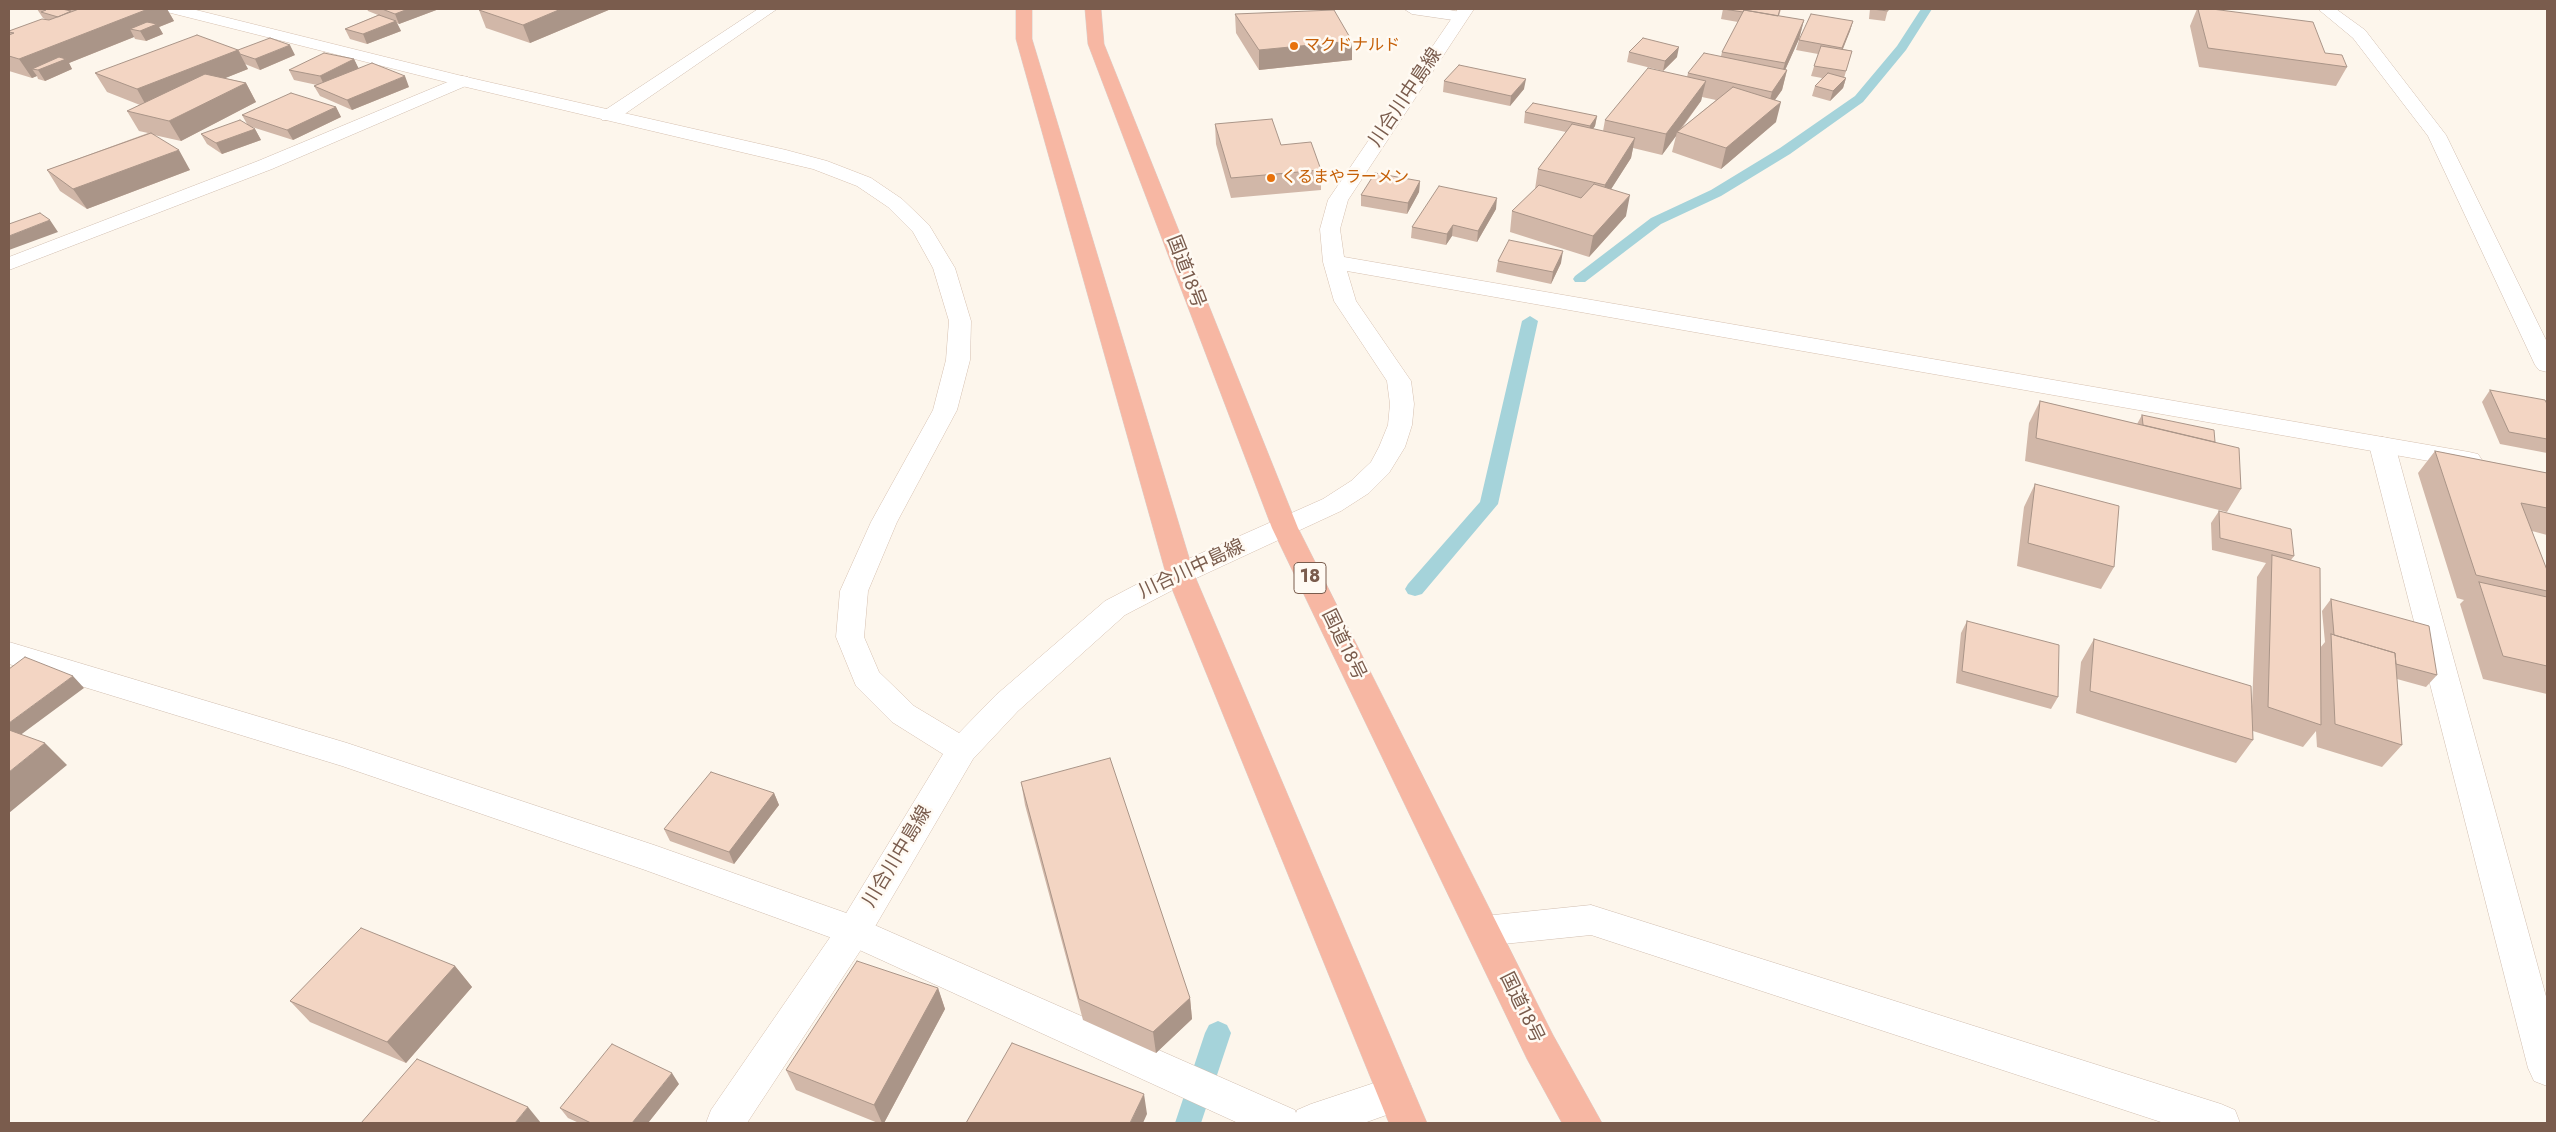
<!DOCTYPE html>
<meta charset="utf-8">
<style>
body{margin:0}
#map{position:relative;width:2556px;height:1132px;overflow:hidden;background:#fdf6ec;font-family:Jost,sans-serif}
canvas{display:block}
.frame{position:absolute;inset:0;border:10px solid #7a5c4d;pointer-events:none}
</style>
<div id="map">
<canvas width="2556" height="1132"></canvas>
<div class="frame"></div>
</div>
<script>
const g = document.querySelector('canvas').getContext('2d');
g.lineJoin = 'round';
const poly = rows => new Path2D(rows.map(r => 'M' + r).join(''));
function fillPath(path, color) { g.fillStyle = color; g.fill(path, 'evenodd'); }
function trace(path, color, width, dash) { g.strokeStyle = color; g.lineWidth = width; g.lineCap = dash ? 'butt' : 'round'; g.setLineDash(dash || []); g.stroke(path); }
function label(font, color, halo, rows, align = 'center') {
  g.font = font + ' Jost,"Noto Sans JP",sans-serif'; g.lineWidth = 5; g.setLineDash([]); g.textBaseline = 'middle'; g.strokeStyle = halo; g.fillStyle = color; for (const [text, x, y, turn = 0] of rows) {
    g.save(); g.translate(x, y); g.rotate((+turn || 0) * Math.PI / 180); g.textAlign = isNaN(turn) ? turn : align; if (halo) g.strokeText(text, 0, 0); g.fillText(text, 0, 0); g.restore();
  }
}
fillPath(poly([
 [1921,9,1932,9,1906,50,1863,102,1790,154,1721,196,1661,224,1585,282,1575,282,1573,279,1575,276,1651,218,1711,190,1780,148,1855,96,1897,46,1921,9],
 [1530,316,1538,321,1498,504,1422,594,1415,596,1408,594,1405,589,1408,584,1480,502,1522,321,1530,316],
 [1218,1021,1227,1025,1231,1033,1201,1123,1175,1123,1205,1033,1209,1025,1218,1021]
]), '#a5d3da');
const lane = poly([
 [9,642,347,743,654,845,866,920,871,931,866,942,854,946,645,870,342,766,9,664,9,642]
]);
const street = poly([
 [758,9,777,9,616,120,602,120,600,116,602,112,758,9],
 [1404,9,1444,9,1466,13,1468,16,1460,21,1412,14,1404,9],
 [2318,9,2336,9,2365,30,2446,135,2547,342,2547,372,2539,370,2535,365,2428,136,2353,38,2318,9],
 [462,76,468,77,471,81,468,85,272,169,9,270,9,257,258,161,462,76],
 [2382,437,2391,439,2395,445,2547,1000,2547,1086,2534,1081,2528,1068,2369,445,2373,439,2382,437],
 [1591,905,2221,1104,2235,1110,2240,1123,2164,1123,1591,935,1484,946,1472,942,1467,931,1472,920,1484,916,1591,905],
 [854,916,1295,1110,1296,1113,1297,1110,1311,1104,1395,1076,1409,1081,1414,1094,1409,1107,1364,1123,1238,1123,842,942,837,931,842,920,854,916]
]);
const secondary = poly([
 [165,9,192,9,462,76,786,150,827,161,871,178,902,199,929,225,955,268,971,321,970,360,957,410,897,522,868,591,864,637,879,672,914,706,959,733,996,695,1105,601,1170,567,1323,499,1351,481,1371,462,1379,447,1388,425,1390,404,1387,381,1334,301,1323,262,1320,229,1328,200,1458,9,1474,9,1348,200,1340,229,1344,257,2469,452,2478,454,2482,460,2478,466,2469,468,1347,271,1356,301,1411,381,1414,404,1412,425,1405,447,1389,473,1369,493,1341,511,1190,581,1125,615,1018,711,973,759,866,942,747,1123,706,1123,711,1110,842,920,943,754,892,722,856,686,836,637,840,591,871,522,933,410,946,360,949,321,933,268,913,232,888,207,857,186,813,169,462,86,167,12,165,9]
]);
const highway = poly([
 [1016,9,1032,9,1032,39,1194,574,1427,1123,1389,1123,1166,574,1016,39,1016,9],
 [1085,9,1101,9,1104,44,1298,528,1553,1035,1602,1123,1562,1123,1527,1059,1272,528,1088,44,1085,9]
]);
trace(lane, '#d1beb0', 1);
trace(street, '#d1beb0', 1);
trace(secondary, '#d6c0b0', 1);
trace(highway, '#dad1cd', 1);
fillPath(lane, '#fff');
fillPath(street, '#fff');
fillPath(secondary, '#fff');
fillPath(highway, '#f7b7a3');
fillPath(poly([
 [37,9,167,9,174,21,159,27,163,34,146,41,135,39,134,37,69,63,72,69,45,81,38,79,37,76,32,78,9,71,9,31,45,19,43,18],
 [367,9,439,9,399,24,397,23,401,31,367,44,350,39,345,29,378,15,368,11],
 [481,9,611,9,530,43,486,28,479,10],
 [1723,9,1781,9,1779,16,1804,20,1799,39,1785,70,1787,70,1782,90,1775,100,1776,122,1721,169,1672,152,1676,136,1662,155,1633,148,1631,158,1611,189,1626,216,1589,257,1510,232,1512,211,1535,189,1538,169,1566,132,1524,123,1525,112,1597,116,1595,126,1593,129,1603,131,1605,120,1687,77,1688,73,1721,56,1722,52,1738,22,1721,19],
 [1702,97,1716,100,1682,128,1701,101],
 [1870,9,1888,9,1885,21,1869,19],
 [2197,9,2212,9,2325,53,2347,67,2336,86,2199,67,2190,26],
 [1235,14,1352,60,1259,70,1236,33],
 [1853,21,1850,31,1843,49,1852,51,1844,78,1846,78,1843,88,1830,101,1812,96,1815,86,1822,78,1811,76,1818,54,1796,50,1799,40],
 [238,50,295,55,260,70,245,64,248,69,225,78,246,83,256,102,181,141,154,135,190,170,87,209,60,191,47,170,148,133,139,131,127,111,140,105,107,92,95,73],
 [1629,52,1677,57,1663,71,1627,62],
 [354,59,358,68,409,87,352,110,320,96,314,86,317,85,294,80,289,70],
 [1444,81,1524,89,1510,106,1443,92],
 [336,107,341,117,293,140,252,127,255,129,261,140,222,154,207,144,201,134,247,124,242,115],
 [1215,124,1281,145,1321,170,1321,190,1231,198,1216,144],
 [1420,181,1419,192,1407,214,1361,206,1361,195],
 [1496,209,1477,242,1452,236,1446,245,1411,238,1412,227],
 [1498,261,1561,263,1551,284,1496,272],
 [2490,390,2547,404,2547,453,2500,444,2482,402],
 [2040,401,2137,424,2142,415,2215,442,2241,489,2227,512,2025,461,2029,423],
 [2435,451,2547,473,2547,535,2532,531,2547,570,2547,694,2483,679,2460,604,2464,600,2457,598,2418,473],
 [2035,484,2114,567,2101,589,2017,566,2024,507],
 [2219,511,2294,556,2291,560,2320,648,2325,642,2322,611,2331,599,2437,675,2426,687,2397,679,2402,745,2382,767,2317,747,2316,731,2303,747,2253,731,2253,740,2236,763,2076,713,2081,662,2094,639,2252,706,2257,577,2266,563,2212,550,2211,523],
 [1967,621,2058,697,2051,709,1956,683,1961,633],
 [1021,782,1190,998,1192,1019,1156,1053,1083,1020,1025,805],
 [774,793,779,805,734,864,670,841,664,829],
 [455,966,472,987,406,1063,310,1022,290,1001],
 [938,988,945,1009,884,1123,878,1123,796,1090,786,1070],
 [679,1084,648,1123,579,1123,568,1118,560,1108]
]), '#d1b7a8');
fillPath(poly([
 [148,9,167,9,174,21,159,27,163,34,146,41,140,31,130,29,134,37,69,63,72,69,45,81,38,70,32,69,37,76,32,78,19,59],
 [408,9,439,9,399,24,395,14],
 [561,9,611,9,530,43,523,25],
 [1804,20,1799,39,1782,77,1787,70,1782,90,1767,111,1772,92,1780,80,1785,63],
 [396,21,401,31,367,44,363,34],
 [1853,21,1850,31,1839,58,1842,48],
 [1352,41,1352,60,1259,70,1259,50],
 [290,45,295,55,260,70,255,59],
 [1679,47,1677,57,1663,71,1665,61],
 [238,50,248,69,148,109,137,89],
 [354,59,359,69,325,87,320,76],
 [405,76,409,87,352,110,347,100],
 [1846,78,1843,88,1830,101,1833,91],
 [1526,79,1524,89,1510,106,1511,96],
 [1706,81,1701,101,1678,132,1677,132,1676,136,1662,155,1666,134],
 [246,83,256,102,181,141,169,121],
 [1781,102,1776,122,1721,169,1726,148],
 [336,107,341,117,293,140,287,130],
 [1597,116,1595,126,1588,136,1590,126],
 [255,129,261,140,222,154,216,143],
 [1635,138,1631,158,1601,205,1605,185],
 [179,150,190,170,87,209,73,189],
 [1420,181,1419,192,1407,214,1408,203],
 [1630,195,1626,216,1589,257,1593,236],
 [1497,198,1496,209,1477,242,1478,231],
 [50,220,58,232,9,250,9,236],
 [1453,225,1452,236,1446,245,1447,234],
 [1563,251,1561,263,1551,284,1553,272],
 [73,676,84,688,15,739,9,733,9,723],
 [45,743,67,765,9,813,9,772],
 [774,793,779,805,734,864,729,852],
 [455,966,472,987,406,1063,387,1042],
 [938,988,945,1009,884,1123,882,1123,874,1105],
 [1190,998,1192,1019,1156,1053,1153,1032],
 [672,1073,679,1084,648,1123,632,1123],
 [1144,1094,1147,1114,1143,1123,1130,1123],
 [528,1107,541,1123,515,1123]
]), '#aa9588');
const building = poly([
 [39,9,62,9,71,11,58,17,41,12,46,10,39,9],
 [79,9,148,9,19,59,9,56,9,35,14,33,9,32,9,31,42,19,49,20,79,9],
 [382,9,408,9,395,14,382,9],
 [481,9,561,9,523,25,479,10,481,9],
 [1723,9,1780,9,1778,16,1744,10,1743,12,1723,9],
 [1872,9,1888,9,1888,11,1872,9],
 [2198,9,2212,9,2313,22,2325,53,2342,55,2347,67,2208,48,2198,9],
 [1334,10,1352,41,1259,50,1235,14,1334,10],
 [1744,10,1804,20,1785,63,1722,52,1744,10],
 [1811,14,1853,21,1842,48,1799,40,1811,14],
 [379,15,396,21,363,34,345,29,379,15],
 [147,22,157,24,140,31,130,29,147,22],
 [197,35,238,50,137,89,95,73,197,35],
 [270,38,290,45,255,59,240,54,238,50,270,38],
 [1643,38,1679,47,1665,61,1629,52,1643,38],
 [1821,46,1852,51,1846,71,1814,66,1821,46],
 [324,53,354,59,320,76,289,70,324,53],
 [1704,53,1787,70,1772,92,1688,73,1704,53],
 [59,57,66,59,38,70,32,69,59,57],
 [372,63,405,76,347,100,314,86,372,63],
 [1459,65,1526,79,1511,96,1444,81,1459,65],
 [1648,68,1706,81,1666,134,1605,120,1648,68],
 [1828,73,1846,78,1833,91,1815,86,1828,73],
 [205,74,246,83,169,121,127,111,205,74],
 [1733,87,1781,102,1726,148,1677,132,1733,87],
 [291,93,336,107,287,130,242,115,291,93],
 [1533,103,1597,116,1590,126,1525,112,1533,103],
 [1272,119,1281,145,1311,142,1321,170,1231,178,1215,124,1272,119],
 [240,120,255,129,216,143,201,134,240,120],
 [1572,124,1635,138,1605,185,1538,169,1572,124],
 [151,133,179,150,73,189,47,170,151,133],
 [1375,173,1420,181,1408,203,1361,195,1375,173],
 [1594,184,1630,195,1593,236,1512,211,1539,185,1581,198,1594,184],
 [1439,186,1497,198,1478,231,1453,225,1447,234,1412,227,1439,186],
 [40,213,50,220,9,236,9,224,40,213],
 [1509,240,1563,251,1553,272,1498,261,1509,240],
 [2490,390,2545,400,2547,404,2547,439,2509,432,2490,390],
 [2040,401,2239,448,2241,489,2036,438,2040,401],
 [2142,415,2214,430,2215,442,2143,425,2142,415],
 [2435,451,2547,473,2547,508,2521,503,2547,570,2547,591,2476,575,2435,451],
 [2035,484,2119,506,2114,567,2028,543,2035,484],
 [2219,511,2291,529,2294,556,2220,538,2219,511],
 [2272,555,2320,568,2321,725,2268,707,2272,555],
 [2479,582,2547,597,2547,666,2503,656,2479,582],
 [2331,599,2429,626,2437,675,2396,664,2395,653,2334,635,2331,599],
 [1967,621,2059,645,2058,697,1962,671,1967,621],
 [2331,634,2395,653,2402,745,2335,724,2331,634],
 [2094,639,2251,686,2253,740,2090,691,2094,639],
 [25,657,73,676,9,723,9,669,25,657],
 [9,730,45,743,9,772,9,730],
 [1110,758,1190,998,1153,1032,1079,999,1021,782,1110,758],
 [711,772,774,793,729,852,664,829,711,772],
 [361,928,455,966,387,1042,290,1001,361,928],
 [857,961,938,988,874,1105,786,1070,857,961],
 [1012,1043,1144,1094,1130,1123,966,1123,1012,1043],
 [612,1044,672,1073,632,1123,591,1123,560,1108,612,1044],
 [417,1059,528,1107,515,1123,361,1123,417,1059]
]);
fillPath(building, '#f3d5c3');
trace(building, '#aa9588', 1);
for (const [x, y, r, color] of [
 [1294,46,5,"#e8710a"],
 [1271,178,5,"#e8710a"]
]) { const dot = new Path2D(); dot.arc(x, y, r, 0, 2 * Math.PI); g.fillStyle = color; g.fill(dot); trace(dot, '#fffaf3', 2); }
label('16px', '#c56008', '#fffaf3', [
 ["マクドナルド",1304,46],
 ["くるまやラーメン",1281,178]
], 'left');
for (const [x, y, w] of [
 [1310,578,32]
]) { const box = new Path2D(); box.roundRect(x - w / 2, y - 15.5, w, 31, 4); g.fillStyle = '#fffaf3'; g.fill(box); trace(box, '#7a5c4d', 1); }
label('bold 18px', '#7a5c4d', null, [
 ["18",1310,578]
]);
label('19px', '#7a5c4d', '#fffaf3', [
 ["川合川中島線",1406,98,-56],
 ["国道18号",1185,272,69],
 ["川合川中島線",1192,570,-25],
 ["国道18号",1343,645,64],
 ["川合川中島線",898,857,-59],
 ["国道18号",1521,1008,64]
]);
</script>
